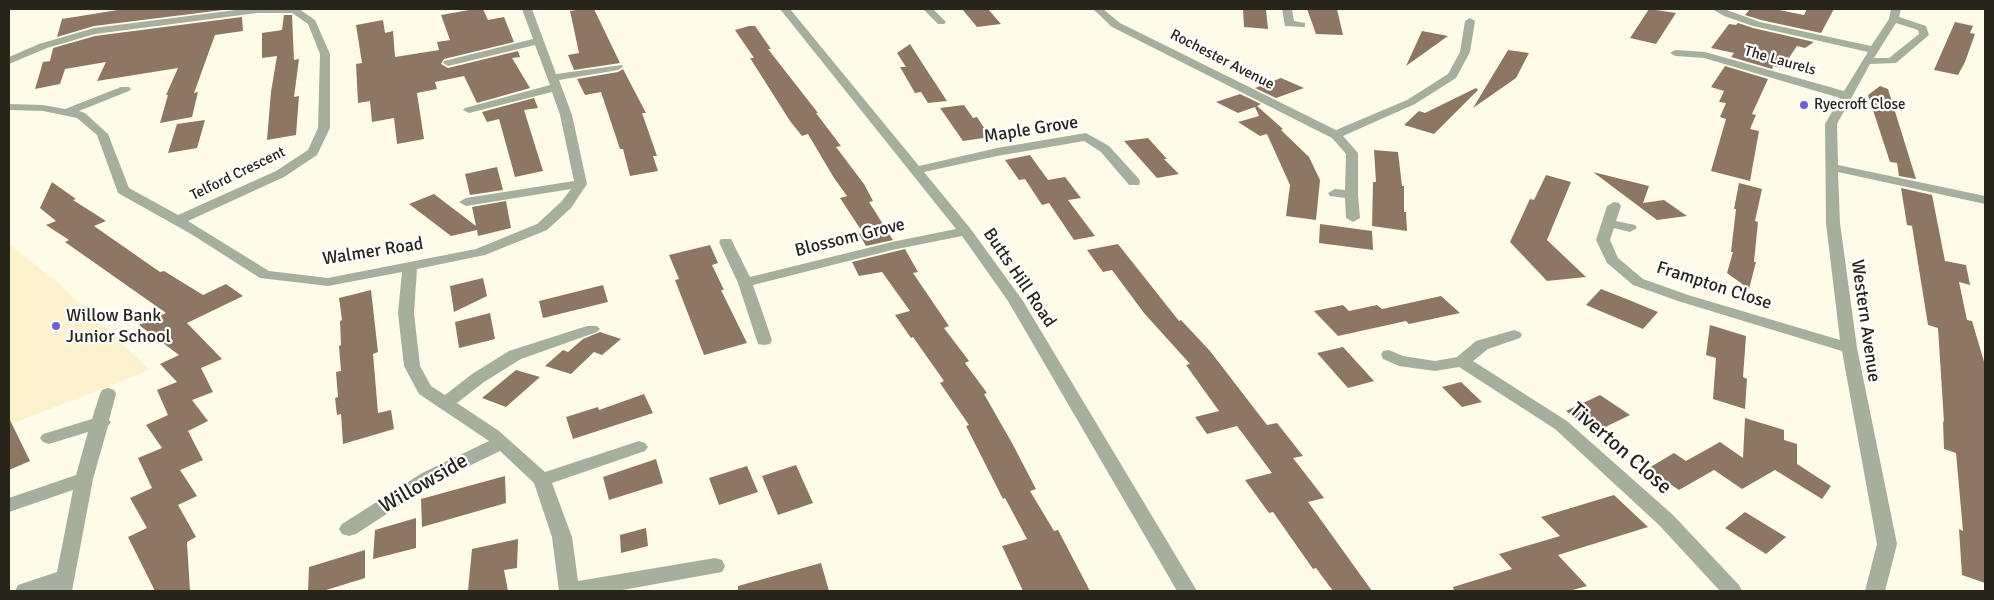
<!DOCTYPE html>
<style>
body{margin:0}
#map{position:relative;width:1994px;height:600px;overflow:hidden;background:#fffbe9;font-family:Signika,sans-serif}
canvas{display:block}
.frame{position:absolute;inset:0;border:10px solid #28251a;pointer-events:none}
</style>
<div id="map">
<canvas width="1994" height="600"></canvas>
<div class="frame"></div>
</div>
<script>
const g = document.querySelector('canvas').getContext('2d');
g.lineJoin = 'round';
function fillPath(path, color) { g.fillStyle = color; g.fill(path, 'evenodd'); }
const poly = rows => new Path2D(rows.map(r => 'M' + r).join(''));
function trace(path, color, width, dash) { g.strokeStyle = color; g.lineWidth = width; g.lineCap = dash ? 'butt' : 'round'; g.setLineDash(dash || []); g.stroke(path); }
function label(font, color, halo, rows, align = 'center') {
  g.font = font + ' Signika,sans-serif'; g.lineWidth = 4.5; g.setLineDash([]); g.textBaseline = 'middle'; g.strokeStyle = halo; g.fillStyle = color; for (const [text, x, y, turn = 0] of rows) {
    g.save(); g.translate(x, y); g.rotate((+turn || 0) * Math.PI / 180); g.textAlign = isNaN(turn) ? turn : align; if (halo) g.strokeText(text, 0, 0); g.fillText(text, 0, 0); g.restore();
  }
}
fillPath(poly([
 [9,244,57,282,150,370,9,425]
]), '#fcf3ce');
fillPath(poly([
 [124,9,231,9,94,26,57,37,62,19],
 [475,9,483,9,488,20,504,17,514,42,444,59,441,64,448,68,518,51,520,57,512,58,530,88,477,103,464,76,435,82,437,89,417,93,424,139,397,144,394,118,372,122,370,101,358,103,356,64,362,63,356,25,383,20,385,33,393,31,395,57,439,50,437,42,450,40,441,15],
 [583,9,594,9,620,63,574,70,568,55,579,53,570,11],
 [962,9,988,9,1001,24,977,27],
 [1243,9,1266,9,1268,29,1244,27],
 [1307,9,1337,9,1343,35,1316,34],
 [1649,9,1676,13,1656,44,1630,38],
 [1750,9,1774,9,1804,15,1807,9,1834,9,1821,33,1761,20,1745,15],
 [284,15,292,15,294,60,299,59,294,97,299,96,296,135,267,140,271,92,277,56,262,58,262,33,282,30],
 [242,17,243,31,215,35,194,93,198,92,192,117,160,123,168,95,166,95,178,68,97,81,106,62,65,69,60,84,35,89,43,62,50,61,53,48,95,36],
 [1955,22,1973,26,1970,33,1975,34,1965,62,1958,75,1934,70],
 [1738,23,1753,28,1814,42,1805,48,1797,46,1782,68,1773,66,1772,69,1731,57,1734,53,1711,48,1729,24,1736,25],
 [749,26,755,26,771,49,768,49,818,113,816,113,841,146,836,147,864,184,873,201,869,202,893,240,866,246,859,234,863,233,840,198,847,196,834,178,808,134,802,136,790,121,750,58,754,58,735,30],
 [1422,31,1448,36,1406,66],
 [910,44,924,66,947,101,928,103,921,92,915,93,900,67,906,67,897,53],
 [1508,50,1529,53,1516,78,1473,108],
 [1725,66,1768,79,1752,114,1756,115,1750,129,1759,131,1750,181,1711,171,1726,119,1720,117,1726,103,1719,102,1724,91,1711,87],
 [623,69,646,113,642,113,657,156,653,156,658,171,630,176,623,149,620,149,601,92,585,95,577,79,618,72],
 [1281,78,1304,88,1276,98,1255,88],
 [1880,86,1888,89,1916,179,1899,176,1897,163,1890,162,1868,95],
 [1476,88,1478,90,1434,134,1404,125,1419,111,1425,113],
 [1240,94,1261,104,1257,106,1283,129,1281,130,1309,157,1320,180,1316,220,1286,216,1290,185,1267,134,1260,136,1238,122,1259,116,1255,107,1238,113,1216,102],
 [534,98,538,108,524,110,543,171,515,177,499,119,487,122,482,112],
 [964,105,973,118,977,117,990,137,963,141,940,108],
 [205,120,197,148,168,153,177,124],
 [1148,138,1167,159,1164,159,1179,174,1157,178,1124,141],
 [1374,150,1398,152,1402,186,1404,186,1404,212,1406,212,1407,231,1372,226,1373,182,1376,182],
 [1030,155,1048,180,1065,177,1081,198,1068,200,1095,236,1074,240,1049,203,1042,205,1025,179,1019,180,1005,160],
 [497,167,503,190,470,195,465,174],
 [1593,172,1649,186,1643,203,1664,200,1687,216,1657,220],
 [1546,175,1571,182,1547,240,1586,277,1547,281,1510,242,1530,199,1534,200],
 [52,182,76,199,73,200,106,221,94,226,160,272,164,271,203,295,226,284,243,296,187,323,222,359,201,368,213,392,192,400,208,421,188,431,203,460,180,470,197,496,178,505,196,537,187,542,190,591,155,591,128,537,147,528,130,498,152,488,138,458,162,448,146,425,168,415,157,390,177,382,160,364,179,355,139,325,166,313,65,242,69,240,46,225,56,221,40,208],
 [1739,183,1762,189,1755,221,1758,222,1754,262,1756,262,1749,289,1727,273,1733,252,1731,252,1736,209,1734,209],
 [1901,188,1932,195,1945,261,1966,265,1970,285,1959,282,1967,320,1972,321,1985,365,1985,583,1962,575,1959,529,1963,531,1956,453,1944,449,1943,421,1944,422,1938,328,1928,325,1912,226,1907,225],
 [434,194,476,226,472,207,506,201,511,228,478,236,477,230,451,236,409,204],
 [1320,224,1372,231,1373,250,1319,243],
 [1118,244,1179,321,1181,320,1210,351,1267,425,1277,423,1303,456,1293,458,1324,498,1308,502,1372,591,1333,591,1316,568,1313,569,1273,512,1269,513,1245,480,1272,473,1237,426,1207,434,1195,417,1219,411,1186,365,1190,364,1144,313,1112,270,1103,272,1087,250],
 [710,245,718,263,712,265,724,290,721,290,747,343,704,355,675,280,679,279,669,255],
 [905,249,918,272,913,273,949,326,944,328,969,361,965,363,987,393,984,394,1012,443,1036,489,1030,491,1054,531,1058,530,1090,591,1023,591,1002,546,1027,539,1005,498,1003,499,966,426,969,425,940,383,944,381,913,337,911,338,895,315,910,311,882,272,859,276,852,262],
 [483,278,487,296,454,312,450,286],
 [603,285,608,302,543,318,539,301],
 [1601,289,1629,300,1658,312,1643,329,1586,305],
 [371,290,378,352,373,354,378,413,391,410,394,429,343,444,341,414,337,415,335,398,338,397,336,372,341,371,339,346,341,345,340,321,342,320,339,298],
 [1441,296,1460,313,1409,324,1406,321,1338,336,1314,311,1343,305,1349,311,1377,305,1382,309],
 [490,313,495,339,459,348,455,322],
 [1710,325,1746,336,1743,377,1747,379,1745,409,1713,399,1716,358,1706,355],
 [600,332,621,339,602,355,594,352,571,374,545,366,563,350,568,352,583,339],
 [1343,347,1374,381,1348,388,1317,353],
 [516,370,540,377,506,407,482,398],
 [1461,382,1482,402,1462,407,1442,387],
 [644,394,653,413,573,439,566,417,598,407,599,410],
 [1600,395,1630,415,1595,432,1566,411],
 [9,418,30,461,9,470],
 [1745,418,1784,430,1784,440,1797,444,1797,464,1831,486,1822,499,1775,470,1742,489,1714,470,1679,490,1647,469,1674,453,1686,461,1720,442,1743,458],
 [656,459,663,483,609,500,603,477],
 [796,465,813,503,778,515,762,476],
 [747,466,758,492,719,505,709,478],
 [505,476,506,503,422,527,421,499],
 [1614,495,1648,527,1558,555,1587,586,1569,591,1454,591,1453,587,1512,569,1499,554,1560,536,1541,517],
 [1745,512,1786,537,1766,554,1725,528],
 [416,518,416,548,373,559,375,530],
 [646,528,648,546,621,553,620,535],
 [518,539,517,568,504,570,508,591,468,591,472,549],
 [365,550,365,578,323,591,308,591,309,567],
 [821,563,829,591,738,591,738,586]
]), '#8d7764');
fillPath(poly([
 [244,9,299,9,315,20,330,54,330,128,317,155,284,177,188,221,269,271,328,278,476,249,537,224,561,202,571,189,466,206,459,202,466,198,574,181,560,115,552,92,469,113,463,110,465,108,550,85,535,45,448,66,443,63,444,61,533,39,522,9,532,9,556,74,622,65,623,67,618,70,559,80,572,115,587,184,571,208,547,230,485,255,417,269,414,313,420,366,431,386,445,395,472,374,509,351,587,326,597,326,600,329,597,332,521,359,484,382,457,403,499,431,545,472,639,441,645,443,648,447,645,451,552,483,572,537,578,581,715,558,722,560,725,566,722,572,617,591,559,591,552,537,534,483,500,451,434,483,356,534,349,536,342,534,339,529,342,524,422,473,489,441,419,394,404,366,398,313,402,272,328,286,260,278,191,234,118,193,97,135,77,118,43,111,9,110,9,104,43,105,65,109,121,87,129,87,131,89,129,91,79,111,85,113,108,134,129,188,178,215,276,171,308,150,318,128,320,54,308,24,292,13,257,13,95,34,47,48,9,64,9,57,39,44,94,28,244,9],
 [780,9,790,9,919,166,997,148,1086,133,1109,146,1139,179,1140,182,1139,185,1129,185,1101,152,1084,141,997,156,924,172,970,228,1023,301,1197,591,1177,591,1008,301,962,236,892,250,753,285,772,340,770,344,764,345,758,344,738,283,719,242,721,239,731,239,750,277,892,242,956,229,780,9],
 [923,9,933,9,946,22,944,24,938,24,923,9],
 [1093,9,1103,9,1120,23,1336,130,1407,100,1448,74,1460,52,1465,21,1470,18,1475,21,1470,52,1456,78,1415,104,1343,136,1358,153,1358,195,1360,218,1353,222,1346,218,1345,198,1330,196,1328,193,1335,189,1345,190,1346,154,1332,138,1112,27,1093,9],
 [1282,9,1292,9,1294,21,1305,23,1305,27,1285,26,1282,9],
 [1712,9,1724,9,1760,22,1871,46,1889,19,1891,9,1901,9,1899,17,1926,26,1929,35,1896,63,1870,64,1837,124,1838,165,1985,196,1985,204,1838,172,1840,223,1857,348,1897,544,1885,591,1865,591,1877,544,1842,351,1678,301,1633,285,1607,263,1596,240,1607,206,1614,202,1619,203,1621,206,1616,221,1635,225,1637,228,1630,232,1614,228,1610,240,1618,258,1643,279,1688,295,1840,340,1826,223,1825,124,1840,98,1704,58,1675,56,1670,53,1675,50,1705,52,1844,91,1868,52,1753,26,1724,16,1712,9],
 [1896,23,1918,30,1919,34,1889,58,1874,58,1896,23],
 [1514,330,1520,332,1522,335,1520,338,1488,349,1473,361,1567,421,1673,515,1739,585,1742,591,1720,591,1659,525,1555,429,1459,367,1435,371,1399,366,1383,359,1381,355,1383,351,1389,350,1403,356,1435,361,1457,357,1476,341,1514,330],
 [108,388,114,390,116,394,109,420,111,422,108,426,93,479,72,591,15,591,18,585,57,572,73,490,9,512,9,498,76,475,88,432,49,444,43,442,40,438,43,434,92,419,100,394,102,390,108,388]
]), '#a6af9e');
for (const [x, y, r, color] of [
 [1804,105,5,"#6d5fd9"],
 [56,326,5,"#6d5fd9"]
]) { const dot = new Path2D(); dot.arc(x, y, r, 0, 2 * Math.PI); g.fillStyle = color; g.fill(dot); trace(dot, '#fff', 2); }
label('15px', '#28251a', '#fff', [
 ["Rochester Avenue",1222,60,27],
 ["The Laurels",1780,61,16],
 ["Telford Crescent",238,174,-26]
]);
label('15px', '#28251a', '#fff', [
 ["Ryecroft Close",1814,105]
], 'left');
label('18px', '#28251a', '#fff', [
 ["Maple Grove",1031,130,-9],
 ["Blossom Grove",850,238,-14],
 ["Walmer Road",373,252,-9],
 ["Butts Hill Road",1019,278,56],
 ["Frampton Close",1714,286,18],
 ["Western Avenue",1865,321,82]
]);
label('18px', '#28251a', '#fff', [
 ["Willow Bank",66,316],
 ["Junior School",66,337]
], 'left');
label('21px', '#28251a', '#fff', [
 ["Tiverton Close",1620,449,41],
 ["Willowside",424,484,-30]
]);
</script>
